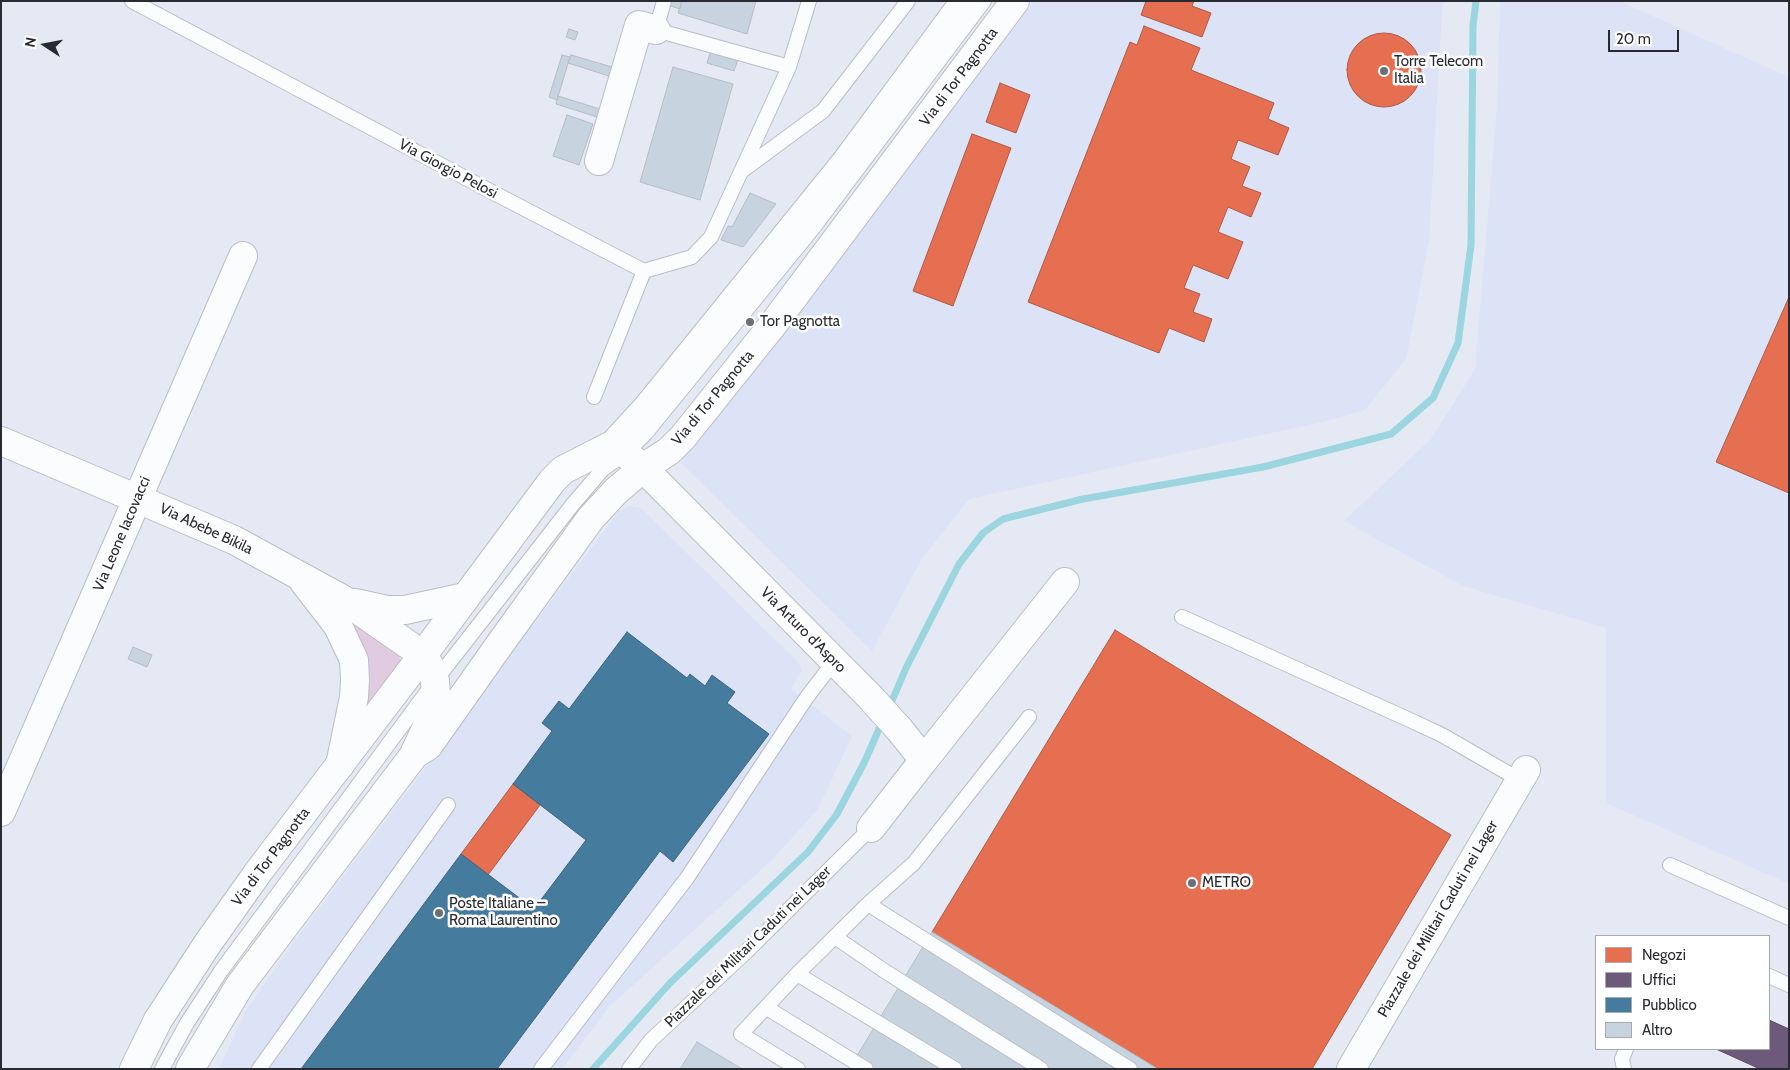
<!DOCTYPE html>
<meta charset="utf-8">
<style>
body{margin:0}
#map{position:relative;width:1790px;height:1070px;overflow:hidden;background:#e5e9f3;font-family:Cabin,sans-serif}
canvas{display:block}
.frame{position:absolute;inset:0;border:2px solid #292b33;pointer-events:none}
.legend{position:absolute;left:1595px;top:935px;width:175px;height:115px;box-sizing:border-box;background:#fff;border:1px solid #a9aaad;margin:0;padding:6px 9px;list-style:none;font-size:15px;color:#292b33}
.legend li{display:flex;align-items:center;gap:10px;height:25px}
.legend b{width:25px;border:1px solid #a9aaad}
.north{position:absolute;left:20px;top:20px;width:50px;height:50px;-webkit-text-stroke:4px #fff;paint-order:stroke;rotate:281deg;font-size:14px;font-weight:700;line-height:20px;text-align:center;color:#292b33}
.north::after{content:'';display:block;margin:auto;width:18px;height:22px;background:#292b33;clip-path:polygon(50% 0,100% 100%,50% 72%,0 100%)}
.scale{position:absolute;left:1608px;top:30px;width:71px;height:22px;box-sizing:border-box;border:2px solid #292b33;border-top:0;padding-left:6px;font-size:15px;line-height:18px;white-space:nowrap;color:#292b33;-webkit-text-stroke:4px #fff;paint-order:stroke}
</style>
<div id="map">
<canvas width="1790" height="1070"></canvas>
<div class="frame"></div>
<ul class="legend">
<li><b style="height:14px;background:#e76f51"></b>Negozi</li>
<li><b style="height:14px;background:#6d597a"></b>Uffici</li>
<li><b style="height:14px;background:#457b9d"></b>Pubblico</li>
<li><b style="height:14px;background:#c7d4e0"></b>Altro</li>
</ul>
<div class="north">N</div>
<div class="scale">20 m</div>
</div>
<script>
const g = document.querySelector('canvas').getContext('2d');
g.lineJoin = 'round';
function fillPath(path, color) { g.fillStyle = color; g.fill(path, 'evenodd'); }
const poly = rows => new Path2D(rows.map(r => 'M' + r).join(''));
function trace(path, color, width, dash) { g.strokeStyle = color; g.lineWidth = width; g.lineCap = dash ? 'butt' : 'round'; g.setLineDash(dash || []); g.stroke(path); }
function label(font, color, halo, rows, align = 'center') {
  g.font = font + ' Cabin,sans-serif'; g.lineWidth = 5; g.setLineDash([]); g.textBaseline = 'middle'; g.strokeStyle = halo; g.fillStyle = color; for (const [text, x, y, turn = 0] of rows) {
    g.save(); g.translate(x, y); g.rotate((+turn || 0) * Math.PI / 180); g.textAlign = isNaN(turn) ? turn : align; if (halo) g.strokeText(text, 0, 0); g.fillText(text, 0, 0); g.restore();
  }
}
fillPath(poly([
 [1034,1,1444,1,1442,11,1429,242,1406,359,1365,410,1327,421,969,499,921,560,872,651,680,462],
 [1500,1,1619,1,1789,77,1789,884,1606,803,1606,628,1463,586,1344,521,1431,439,1475,369,1497,106],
 [629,506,641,508,797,661,802,670,791,689,852,736,818,809,771,861,610,1006,562,1069,219,1069,245,1012,296,939,619,511]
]), '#dde3f6');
fillPath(poly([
 [349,620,399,656,401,661,400,665,365,712,368,686,368,669]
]), '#e1cbe0');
const shops = poly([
 [1146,1,1194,1,1192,6,1211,13,1202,37,1141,15,1146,1],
 [1144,26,1200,48,1191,70,1274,103,1268,119,1289,128,1278,155,1238,140,1231,159,1250,167,1242,186,1261,193,1251,217,1228,207,1218,232,1243,242,1228,279,1193,265,1184,288,1200,294,1193,312,1212,319,1204,342,1169,328,1159,353,1028,302,1130,42,1137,45,1144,26],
 '1347 70a37 37 0 1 1 74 0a37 37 0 1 1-74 0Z',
 [1000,83,1030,95,1016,133,986,122,1000,83],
 [972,134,1011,148,953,306,913,291,972,134],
 [1789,297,1789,493,1716,462,1789,297],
 [1115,630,1451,835,1312,1069,1158,1069,932,932,1115,630],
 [513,784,540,805,488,875,461,854,513,784]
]);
fillPath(shops, '#e76f51');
trace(shops, '#ae5b48', 1);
const offices = poly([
 [1769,1020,1789,1029,1789,1069,1760,1069,1716,1049,1769,1049,1769,1020]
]);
fillPath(offices, '#6d597a');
trace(offices, '#594b65', 1);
const public = poly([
 [627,632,687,678,690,674,705,686,712,675,735,692,727,703,769,734,673,862,660,851,497,1069,301,1069,461,854,534,909,586,840,513,784,552,731,542,723,559,701,569,709,627,632]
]);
fillPath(public, '#457b9d');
trace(public, '#3d637d', 1);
trace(poly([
 [889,708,906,668,959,564,983,533,1003,519,1083,499,1263,467,1391,434,1433,398,1458,343,1471,245,1473,26,1476,1],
 [593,1069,670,983,808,852,837,814,864,763,883,720]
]), '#9bd5df', 7);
const building = poly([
 [669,1,682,1,680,9,667,5,669,1],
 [682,1,756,1,747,34,678,13,682,1],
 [569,29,578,32,575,40,566,37,569,29],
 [711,50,738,59,734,71,707,63,711,50],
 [562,55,570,57,557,100,549,97,562,55],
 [571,55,612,67,609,76,568,63,571,55],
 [673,67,733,84,700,200,640,182,673,67],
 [558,96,600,109,597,117,556,104,558,96],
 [567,115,593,124,579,165,553,156,567,115],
 [750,193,776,204,743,247,721,240,728,226,732,227,750,193],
 [133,647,152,655,147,667,128,659,133,647],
 [932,932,1158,1069,849,1069,932,932],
 [697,1042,742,1069,680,1069,697,1042]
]);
fillPath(building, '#c7d4e0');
trace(building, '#b7bcc3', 1);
const lane = poly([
 [132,1,494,193,644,271,594,397],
 [664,1,656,30,789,67],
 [743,170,823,111,908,1],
 [644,271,692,257,711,237,789,67,809,1],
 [1182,617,1412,721,1442,735,1520,780],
 [1670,865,1789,918],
 [868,904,1130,1069],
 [835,937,886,972,1041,1069],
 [797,974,955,1069],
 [1769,976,1789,985],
 [767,1008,866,1069],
 [162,1069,187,1023,221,971,435,681,573,504,603,469,626,453,646,433,814,227,984,1],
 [259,1069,448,805],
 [541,1069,687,878,807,697,834,662],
 [629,1069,651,1040,744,954,871,828],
 [798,1069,741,1034,797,974,868,904,914,863,1029,717],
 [1624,1069,1622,1059,1626,1049]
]);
const street = poly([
 [599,161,639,25,656,30],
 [1,441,234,540,344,600,423,655,431,668,435,681,436,694,430,720,415,752],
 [614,444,643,468,871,698,899,729,924,760,871,828],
 [304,582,338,626,354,660,355,680,354,697,340,765],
 [355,603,387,610,405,610,465,597],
 [924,760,1065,582],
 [1,812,243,256],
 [1351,1069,1526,770]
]);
const secondary = poly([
 [134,1069,158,1020,208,943,259,871,423,655,552,481,563,470,614,444,647,408,846,162,965,1],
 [190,1069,240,985,414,755,428,746,500,644,591,518,616,491,643,468,669,451,683,437,771,327,1015,1]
]);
trace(lane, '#babdc5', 16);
trace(street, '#babdc5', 30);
trace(secondary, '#babdc5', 30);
trace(lane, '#fbfcfd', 14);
trace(street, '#fbfcfd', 28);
trace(secondary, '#fbfcfd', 28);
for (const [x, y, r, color] of [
 [1384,71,5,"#6b6e76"],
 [750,322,5,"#6b6e76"],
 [1192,883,5,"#6b6e76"],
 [439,913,5,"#6b6e76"]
]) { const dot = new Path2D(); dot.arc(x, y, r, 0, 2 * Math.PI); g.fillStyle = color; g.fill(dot); trace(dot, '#fff', 2); }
label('15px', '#292b33', '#fff', [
 ["Torre Telecom",1394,62],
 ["Italia",1394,79],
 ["Tor Pagnotta",760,322],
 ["METRO",1202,883],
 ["Poste Italiane –",449,904],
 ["Roma Laurentino",449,921]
], 'left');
label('15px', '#292b33', '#fff', [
 ["Via di Tor Pagnotta",959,77,-53],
 ["Via Giorgio Pelosi",448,169,28],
 ["Via di Tor Pagnotta",713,398,-50],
 ["Via Abebe Bikila",206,529,25],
 ["Via Leone Iacovacci",122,534,-67],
 ["Via Arturo d'Aspro",803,630,45],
 ["Via di Tor Pagnotta",271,857,-53],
 ["Piazzale dei Militari Caduti nei Lager",1438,919,-60],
 ["Piazzale dei Militari Caduti nei Lager",748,947,-44]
]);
</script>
